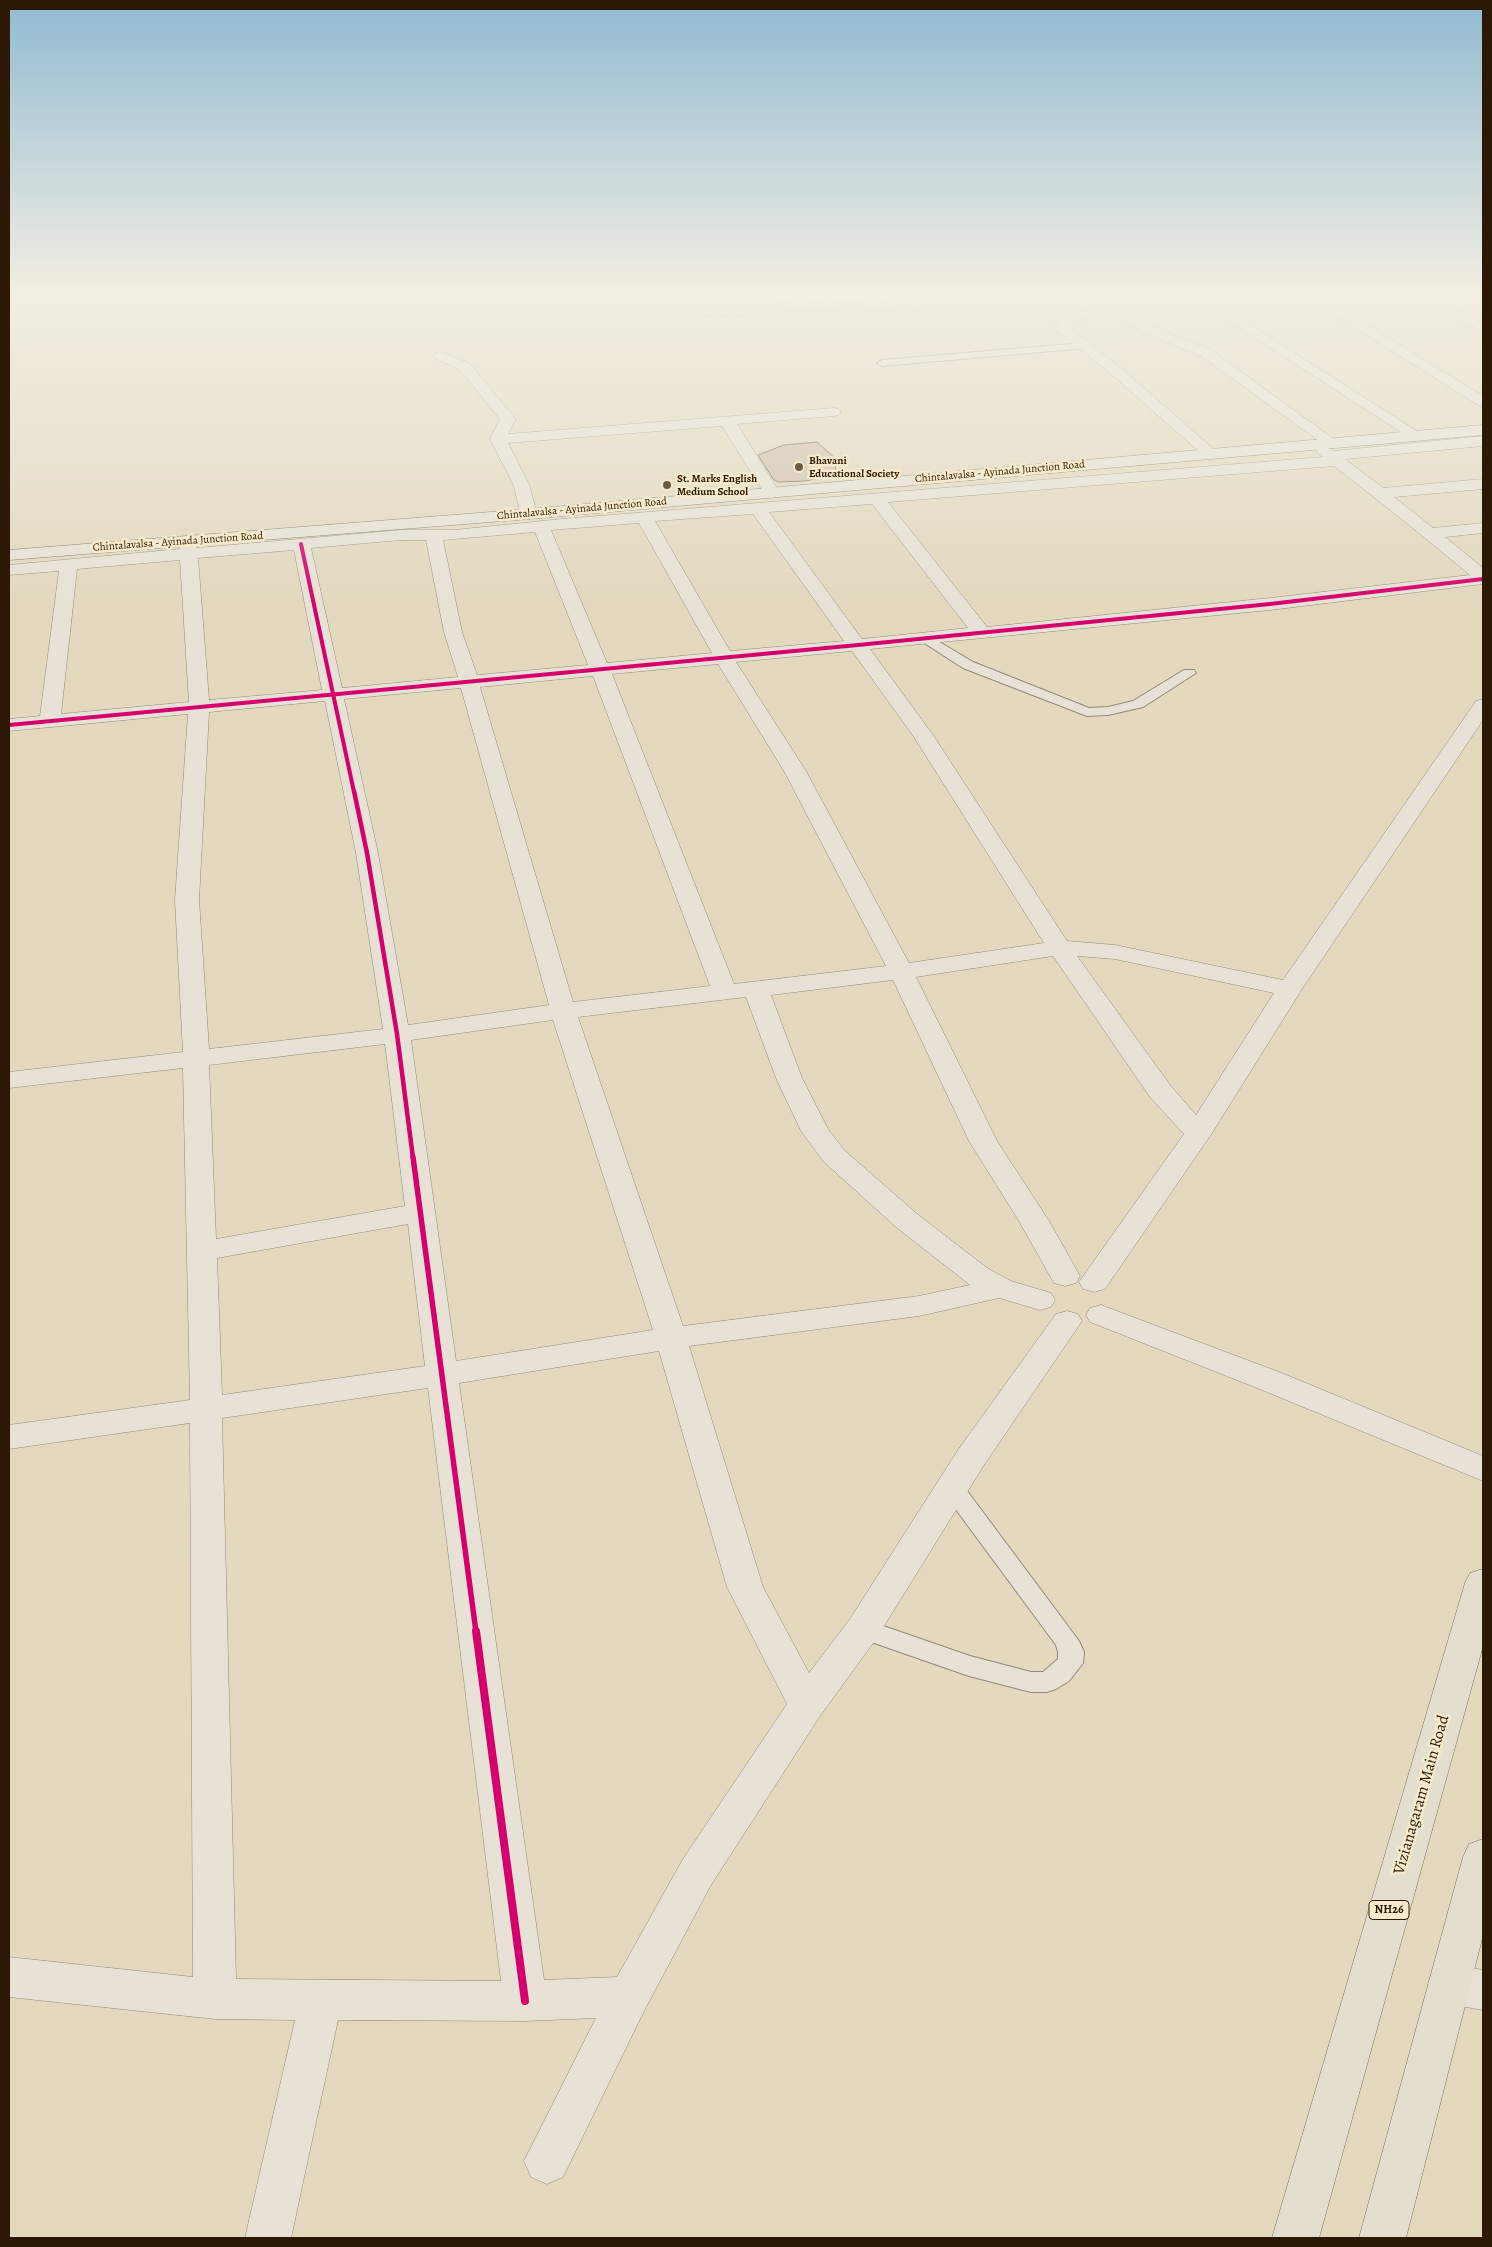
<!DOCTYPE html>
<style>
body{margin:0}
#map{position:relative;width:1492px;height:2247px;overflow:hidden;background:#e2d9bf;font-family:Alegreya,serif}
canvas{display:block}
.frame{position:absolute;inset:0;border:10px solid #2d1805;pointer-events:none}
</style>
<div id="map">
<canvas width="1492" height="2247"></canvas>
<div class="frame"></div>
</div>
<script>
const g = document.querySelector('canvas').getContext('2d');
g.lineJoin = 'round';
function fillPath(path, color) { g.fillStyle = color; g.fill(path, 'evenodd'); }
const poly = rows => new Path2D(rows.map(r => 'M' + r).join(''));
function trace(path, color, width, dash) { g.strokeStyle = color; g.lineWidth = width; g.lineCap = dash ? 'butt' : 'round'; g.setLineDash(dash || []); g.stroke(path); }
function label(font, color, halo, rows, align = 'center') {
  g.font = font + ' Alegreya,serif'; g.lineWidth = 5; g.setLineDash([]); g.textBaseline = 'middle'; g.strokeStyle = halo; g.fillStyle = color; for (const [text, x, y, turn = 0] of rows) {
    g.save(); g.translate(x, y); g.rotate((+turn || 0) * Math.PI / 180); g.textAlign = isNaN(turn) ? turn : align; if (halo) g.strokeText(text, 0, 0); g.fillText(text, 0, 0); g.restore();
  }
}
const building = poly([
 [817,442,836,459,835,475,805,481,778,482,774,480,758,455,784,445,817,442]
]);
fillPath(building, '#d0c0ac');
trace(building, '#776f60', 1);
const lane = poly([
 [1083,343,1088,346,1086,348,882,366,877,363,882,360,1083,343],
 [926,634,973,662,1089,708,1108,707,1133,701,1184,670,1194,670,1196,673,1143,707,1108,715,1087,716,963,668,921,641,920,638,921,635,926,634],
 [951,1477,959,1480,1079,1641,1084,1652,1083,1663,1069,1681,1056,1689,1047,1692,1031,1692,969,1676,854,1636,851,1629,854,1622,863,1619,970,1656,1031,1672,1043,1672,1058,1659,1058,1652,1056,1645,943,1492,939,1486,943,1480,951,1477]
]);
const street = poly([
 [642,292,661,292,706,307,718,309,797,302,850,304,1010,297,1049,292,1087,292,1086,295,1064,298,1129,312,1142,318,1153,327,1211,350,1339,443,1336,446,1331,448,1326,446,1201,356,1143,333,1132,324,1120,318,1103,314,1081,320,1069,327,1121,368,1218,453,1216,456,1204,456,1111,374,1055,329,1058,322,1071,314,1086,311,1050,303,1048,300,1010,305,850,312,797,310,718,317,699,314,643,295,642,292],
 [1184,292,1199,292,1423,435,1420,438,1415,440,1410,438,1184,292],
 [1298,292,1313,292,1483,396,1483,406,1478,405,1298,292],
 [1404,292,1420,292,1483,323,1483,332,1404,292],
 [441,352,470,364,513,416,516,419,508,434,834,408,839,409,841,412,839,415,834,416,737,424,780,493,778,496,772,498,766,496,764,493,722,426,508,443,529,484,537,514,535,518,529,519,523,518,521,514,513,484,490,439,500,419,460,370,436,359,434,356,436,353,441,352],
 [1483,436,1483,446,1345,459,1383,488,1483,479,1483,489,1394,497,1433,528,1483,523,1483,533,1445,537,1483,568,1483,584,1270,610,870,649,933,735,1067,941,1115,945,1283,980,1476,701,1483,699,1483,720,1302,989,1212,1133,1105,1289,1094,1292,1083,1289,1079,1282,1184,1134,1150,1097,1053,956,916,977,997,1141,1049,1221,1080,1276,1076,1283,1065,1286,1054,1283,1019,1221,969,1141,893,980,771,995,802,1078,828,1129,844,1150,916,1213,987,1268,1011,1281,1051,1293,1055,1300,1051,1307,1040,1310,999,1298,919,1316,689,1346,763,1587,809,1673,850,1619,958,1450,1056,1314,1067,1311,1078,1314,1082,1321,982,1468,876,1639,820,1716,711,1885,644,2011,563,2177,547,2184,531,2177,524,2161,596,2018,525,2021,338,2020,291,2238,245,2238,295,2020,215,2019,9,1997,9,1957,193,1977,190,1423,9,1449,9,1425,190,1400,183,1068,9,1088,9,1072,183,1052,175,900,188,714,9,731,9,719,40,716,59,571,9,575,9,565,180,549,179,541,182,537,188,536,194,537,197,548,401,530,454,530,562,519,1323,457,1316,451,1318,448,1324,446,1334,451,1483,436],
 [1334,466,1398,516,1470,575,1270,598,987,627,888,502,1334,466],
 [872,504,968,628,862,639,769,512,872,504],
 [753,514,844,641,730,651,655,521,753,514],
 [639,523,712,653,607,663,551,530,639,523],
 [535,532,588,665,477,675,462,632,443,540,535,532],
 [401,540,426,540,444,632,458,677,342,688,311,548,401,540],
 [294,550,322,690,209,700,198,558,294,550],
 [180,560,189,702,61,714,77,569,180,560],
 [852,651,914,737,1044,943,909,963,806,771,736,662,852,651],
 [718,664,784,771,886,966,734,984,612,674,718,664],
 [593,676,710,986,573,1002,480,687,593,676],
 [461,688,549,1005,408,1025,378,853,344,699,461,688],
 [325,701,356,853,383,1029,209,1049,199,900,209,712,325,701],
 [1077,956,1115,959,1274,993,1196,1115,1170,1085,1077,956],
 [746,997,776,1078,801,1131,824,1162,896,1227,970,1285,919,1296,683,1326,578,1017,746,997],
 [553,1020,653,1330,456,1361,411,1040,553,1020],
 [385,1044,405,1206,216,1239,209,1065,385,1044],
 [408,1224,425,1366,222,1395,217,1258,408,1224],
 [659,1351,727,1587,787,1704,683,1859,617,1977,544,1980,459,1383,659,1351],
 [428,1388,501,1981,236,1979,222,1418,428,1388],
 [1101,1305,1284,1374,1483,1456,1483,1481,1262,1390,1090,1322,1086,1315,1090,1308,1101,1305],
 [1449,1964,1483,1970,1483,2010,1449,2004,1434,1998,1428,1984,1434,1970,1449,1964]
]);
const secondary = poly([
 [1483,425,1483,435,529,519,9,560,9,550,529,509,1483,425]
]);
const highway = poly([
 [1483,1569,1483,1646,1319,2238,1272,2238,1465,1583,1470,1573,1483,1569],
 [1483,1839,1483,1935,1406,2238,1359,2238,1463,1857,1469,1844,1483,1839]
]);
trace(lane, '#918979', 2);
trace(street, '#918979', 1);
trace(secondary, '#776f60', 1);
trace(highway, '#776f60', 1);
fillPath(lane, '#e7e2d5');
fillPath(street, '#e7e2d5');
fillPath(secondary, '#e7e2d5');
fillPath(highway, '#e3dece');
trace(poly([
 [301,544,354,792],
 [9,725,858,645,1270,604,1483,579]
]), '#d6006c', 4);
trace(poly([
 [354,791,367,853,397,1034,413,1158]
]), '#d6006c', 4.5);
trace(poly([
 [413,1157,476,1632]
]), '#d6006c', 5.5);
trace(poly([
 [476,1631,525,2001]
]), '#d6006c', 8);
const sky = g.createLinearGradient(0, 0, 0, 607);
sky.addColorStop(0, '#91bbd2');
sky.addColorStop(0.48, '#f2eee2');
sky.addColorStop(1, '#f2eee200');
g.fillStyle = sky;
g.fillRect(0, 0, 1492, 607);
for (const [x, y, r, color] of [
 [799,467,5,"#6c5c46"],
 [667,485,5,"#6c5c46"]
]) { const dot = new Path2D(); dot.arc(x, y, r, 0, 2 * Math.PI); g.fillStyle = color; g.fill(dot); trace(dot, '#f5ebcc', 2); }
label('bold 11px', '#2d1805', '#f5ebcc', [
 ["Bhavani",809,461],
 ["Educational Society",809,474],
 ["St. Marks English",677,479],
 ["Medium School",677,492]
], 'left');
label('11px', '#2d1805', '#f5ebcc', [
 ["Chintalavalsa - Ayinada Junction Road",1000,472,-5],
 ["Chintalavalsa - Ayinada Junction Road",582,509,-5],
 ["Chintalavalsa - Ayinada Junction Road",178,542,-4]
]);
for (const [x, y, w] of [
 [1389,1910,40]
]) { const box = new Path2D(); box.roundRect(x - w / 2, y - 9.5, w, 19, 4); g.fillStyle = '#f5ebcc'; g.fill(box); trace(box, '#2d1805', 1); }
label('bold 12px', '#2d1805', null, [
 ["NH26",1389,1910]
]);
label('16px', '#2d1805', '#f5ebcc', [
 ["Vizianagaram Main Road",1422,1795,-74]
]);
</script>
